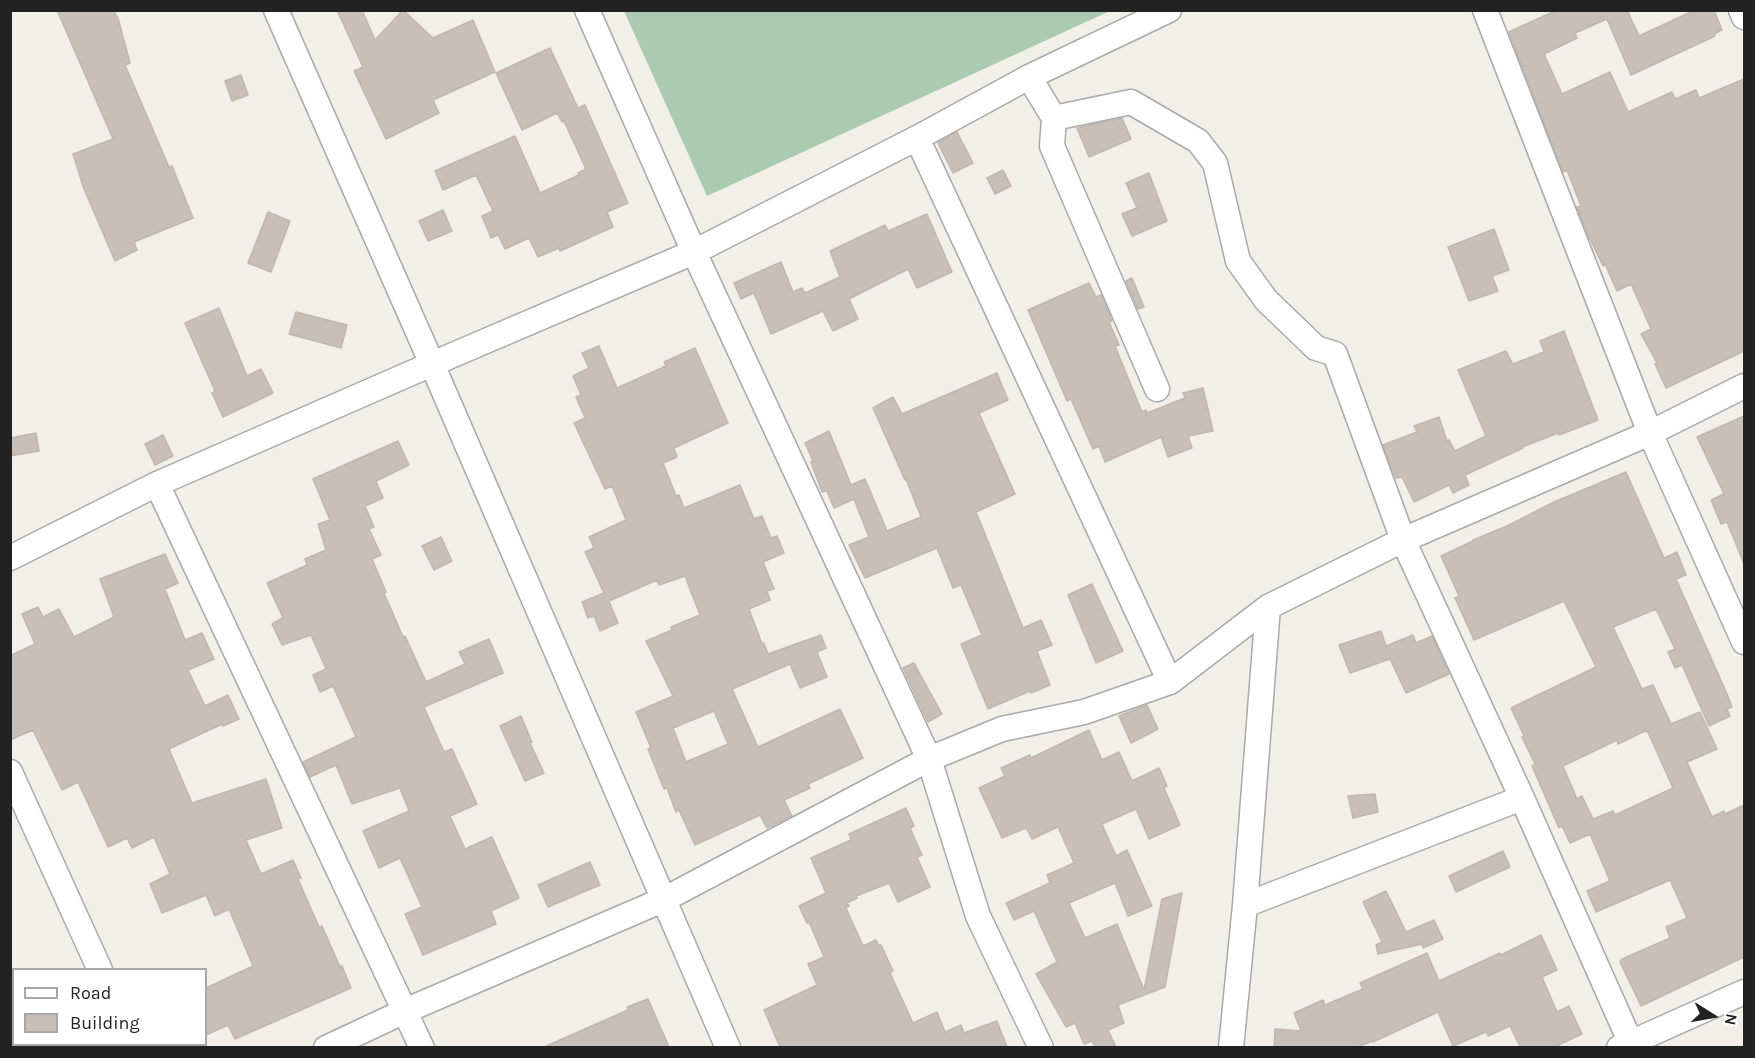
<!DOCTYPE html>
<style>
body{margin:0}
#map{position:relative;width:1755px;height:1058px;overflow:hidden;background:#f2efe9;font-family:Karla,sans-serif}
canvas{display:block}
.frame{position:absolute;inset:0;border:12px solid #222;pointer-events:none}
.legend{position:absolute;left:12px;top:968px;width:195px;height:78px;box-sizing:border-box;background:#fff;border:2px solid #a7a7a7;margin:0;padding:8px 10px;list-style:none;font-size:18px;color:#222}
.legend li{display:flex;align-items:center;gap:12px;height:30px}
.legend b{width:30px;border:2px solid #a7a7a7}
.north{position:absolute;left:1683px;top:986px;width:60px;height:60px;-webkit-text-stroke:4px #fff;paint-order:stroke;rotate:101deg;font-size:16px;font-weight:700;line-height:24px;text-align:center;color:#222}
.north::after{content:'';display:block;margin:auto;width:21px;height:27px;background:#222;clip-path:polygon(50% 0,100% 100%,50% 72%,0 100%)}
</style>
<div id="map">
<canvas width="1755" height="1058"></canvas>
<div class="frame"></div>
<ul class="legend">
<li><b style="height:8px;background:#fff"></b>Road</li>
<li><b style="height:16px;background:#c7bfb8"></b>Building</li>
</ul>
<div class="north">N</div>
</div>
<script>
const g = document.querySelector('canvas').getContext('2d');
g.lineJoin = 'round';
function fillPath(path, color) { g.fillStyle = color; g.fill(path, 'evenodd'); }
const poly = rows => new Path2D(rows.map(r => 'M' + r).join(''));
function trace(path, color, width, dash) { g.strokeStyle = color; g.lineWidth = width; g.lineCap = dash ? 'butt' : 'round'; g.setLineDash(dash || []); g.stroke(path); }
fillPath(poly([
 [624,11,1110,11,707,196]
]), '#aacbaf');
const building = poly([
 [57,10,113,10,118,18,130,63,125,65,169,167,172,166,193,218,134,242,137,250,115,261,84,189,73,154,113,139,57,10],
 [337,10,362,10,375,40,403,10,433,38,473,20,495,72,433,100,439,113,386,139,354,71,363,67,337,10],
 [1557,10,1627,10,1639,36,1695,10,1714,10,1722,30,1714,34,1715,36,1631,75,1607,19,1575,33,1577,38,1544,54,1562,94,1610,72,1628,112,1672,92,1675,99,1696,90,1699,98,1744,79,1744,351,1666,388,1655,364,1657,363,1641,334,1651,329,1631,284,1617,291,1605,264,1603,266,1591,241,1593,239,1590,240,1577,207,1581,206,1567,170,1563,172,1509,32,1557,10],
 [550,48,578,108,585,105,628,203,607,212,613,227,560,251,559,248,538,257,529,238,505,249,498,235,491,238,482,216,493,211,476,175,443,190,435,171,515,136,540,193,579,175,578,173,586,169,564,121,562,122,557,113,522,130,496,73,550,48],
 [241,75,248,95,232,101,225,81,241,75],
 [1122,118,1131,139,1089,157,1077,128,1122,118],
 [957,132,973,163,953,173,938,143,957,132],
 [1003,170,1011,186,995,194,987,178,1003,170],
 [1149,173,1167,221,1132,236,1122,214,1137,208,1126,183,1149,173],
 [443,210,452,231,428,241,419,221,443,210],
 [268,212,290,221,271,272,248,263,268,212],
 [927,214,952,272,917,288,908,269,849,299,858,319,833,331,823,311,771,334,754,293,741,299,734,283,781,262,793,292,802,288,805,293,840,277,830,251,885,225,888,231,927,214],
 [1494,229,1509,270,1492,276,1498,291,1469,301,1448,247,1494,229],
 [1132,278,1144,307,1138,309,1126,281,1132,278],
 [1089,283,1096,297,1101,295,1112,321,1109,322,1119,345,1115,346,1142,412,1146,410,1147,413,1185,398,1183,393,1203,388,1213,431,1188,436,1192,448,1168,457,1161,437,1105,462,1099,446,1093,449,1071,399,1067,401,1028,310,1089,283],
 [219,308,247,376,261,369,273,393,223,417,212,393,215,391,185,323,219,308],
 [296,312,347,325,341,348,289,334,296,312],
 [1564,331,1598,420,1559,435,1558,433,1522,447,1523,448,1465,475,1469,485,1453,493,1449,485,1414,502,1402,477,1396,478,1383,445,1417,432,1414,426,1439,417,1447,441,1449,440,1455,451,1486,436,1458,370,1506,351,1513,364,1544,352,1540,341,1564,331],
 [599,346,617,388,666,366,664,362,695,348,728,423,674,448,677,457,663,463,676,496,679,495,684,508,740,485,754,519,762,516,771,538,777,536,784,553,763,562,774,589,767,591,770,600,749,609,762,644,764,643,768,654,821,635,826,648,817,652,827,677,800,688,790,664,732,689,758,747,840,709,863,758,808,784,810,788,784,800,792,816,767,828,760,815,695,845,679,810,676,812,667,788,664,789,648,749,651,748,636,712,673,696,646,641,672,630,671,627,700,615,685,576,659,585,657,580,609,601,618,623,600,631,594,616,588,618,582,602,604,593,585,552,594,548,589,537,626,520,612,486,605,489,574,423,585,418,576,397,581,395,573,376,589,368,582,353,599,346],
 [714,711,728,744,686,762,673,728,714,711],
 [997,373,1008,400,979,413,1015,494,976,512,1023,628,1041,620,1052,645,1037,651,1050,685,1031,693,1030,691,988,709,961,644,982,635,961,585,953,588,937,548,865,578,849,545,869,537,854,499,834,508,827,491,822,492,811,462,813,461,805,443,829,431,851,485,865,479,887,531,921,517,906,479,905,480,873,408,893,397,902,414,997,373],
 [1744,416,1744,564,1727,522,1721,524,1711,500,1724,494,1697,437,1744,416],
 [36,433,39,451,10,456,10,438,36,433],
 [163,435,173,456,155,465,145,444,163,435],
 [398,441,409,465,376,481,383,498,365,506,374,527,369,529,381,555,372,559,386,592,384,593,403,637,405,636,426,682,465,664,459,652,489,639,498,660,503,673,424,707,444,752,452,749,477,804,450,816,465,849,492,837,519,898,491,911,496,924,423,955,405,914,422,907,400,858,379,868,363,831,409,811,400,788,352,804,336,765,310,777,303,762,356,737,333,686,320,692,313,675,326,669,311,635,282,645,272,624,283,618,267,583,307,565,305,559,326,550,318,524,330,520,313,479,398,441],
 [1626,472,1664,558,1677,552,1686,575,1676,579,1727,694,1732,707,1727,709,1730,716,1709,726,1682,665,1675,668,1668,652,1675,649,1656,609,1613,627,1642,689,1653,685,1671,724,1700,712,1717,749,1687,762,1712,817,1724,811,1725,814,1744,805,1744,957,1641,1006,1620,962,1622,959,1670,938,1666,927,1687,918,1670,880,1596,912,1587,891,1610,881,1590,834,1570,843,1562,826,1559,828,1532,766,1535,764,1522,737,1524,736,1511,708,1596,667,1564,601,1474,640,1455,598,1459,596,1441,556,1473,541,1473,540,1507,526,1554,502,1626,472],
 [1647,730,1673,788,1615,815,1613,811,1593,819,1582,796,1577,799,1563,766,1617,740,1618,744,1647,730],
 [441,537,452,561,434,570,422,546,441,537],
 [165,554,178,583,165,589,185,640,202,633,214,659,188,670,205,706,228,695,239,719,223,726,222,724,169,749,192,803,266,779,282,828,246,840,261,874,293,860,301,878,298,879,319,927,322,926,340,967,342,966,351,988,235,1039,228,1025,206,1035,206,988,253,966,229,909,215,916,206,895,162,913,150,884,170,874,154,837,132,848,127,838,108,847,78,782,62,790,33,730,10,740,10,656,35,644,22,614,38,607,43,617,59,609,74,637,114,617,100,579,165,554],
 [1092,584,1123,651,1096,663,1068,595,1092,584],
 [1381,631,1386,646,1413,635,1416,643,1432,636,1449,674,1406,693,1390,659,1350,673,1339,645,1381,631],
 [914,663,942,714,928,722,903,668,914,663],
 [1147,705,1158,729,1131,743,1119,716,1147,705],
 [521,716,532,742,530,743,544,773,525,781,500,726,521,716],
 [1089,730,1102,760,1119,752,1132,781,1159,768,1167,786,1164,788,1180,825,1149,839,1136,809,1102,824,1116,856,1127,850,1152,906,1128,916,1115,883,1069,903,1085,938,1117,924,1144,990,1162,899,1182,893,1165,987,1118,1005,1124,1023,1108,1030,1116,1047,1095,1047,1092,1041,1084,1044,1075,1023,1066,1027,1036,974,1057,962,1034,911,1014,920,1006,903,1050,883,1047,875,1074,863,1058,827,1032,839,1026,828,1002,838,979,788,1005,776,1001,768,1030,755,1031,758,1089,730],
 [1375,794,1378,812,1353,818,1348,796,1375,794],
 [906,808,914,826,910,828,922,855,917,857,930,887,898,902,889,883,856,896,857,898,847,903,849,906,846,908,863,946,876,940,879,946,881,945,893,971,890,973,913,1023,937,1012,945,1032,961,1025,964,1033,997,1021,1007,1047,780,1047,764,1010,817,985,808,964,824,957,809,922,807,923,799,906,826,893,811,858,851,840,849,834,906,808],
 [1503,851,1510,867,1456,892,1449,876,1503,851],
 [590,862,600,885,548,907,538,885,590,862],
 [1386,891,1406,932,1434,920,1443,939,1423,948,1422,944,1378,954,1376,945,1382,942,1363,902,1386,891],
 [1541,935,1557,970,1542,977,1557,1012,1569,1006,1582,1034,1554,1047,1520,1047,1510,1026,1488,1036,1486,1032,1453,1046,1438,1012,1373,1042,1373,1041,1357,1047,1274,1047,1275,1029,1301,1031,1294,1013,1323,1000,1325,1005,1363,989,1360,983,1427,953,1439,981,1500,953,1501,955,1541,935],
 [648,999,669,1047,544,1047,628,1010,627,1007,648,999]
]);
fillPath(building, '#c7bfb8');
trace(building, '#c4b6ab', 1.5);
const minor = poly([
 [276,10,432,364,728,1048],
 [587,10,694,252,929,759,978,916,1041,1048],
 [1485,10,1650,433,1744,642],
 [1741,10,1744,17],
 [1029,77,1054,118,1052,146,1157,389],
 [1054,118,1131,102,1198,141,1215,163,1238,261,1266,300,1316,348,1335,354,1403,540,1522,798,1633,1048],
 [917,138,1170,682],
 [157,484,422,1048],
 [10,558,157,484,432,364,694,252,917,138,1029,77,1169,10],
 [10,772,100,970],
 [1245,905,1522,798],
 [134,1044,136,1048],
 [326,1048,405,1011,665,899,929,759,1002,729,1084,712,1170,682,1268,607,1403,540,1650,433,1744,386],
 [1231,1048,1245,905,1268,607],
 [1619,1048,1744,992]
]);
trace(minor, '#a9a9a9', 27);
trace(minor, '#fff', 24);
</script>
